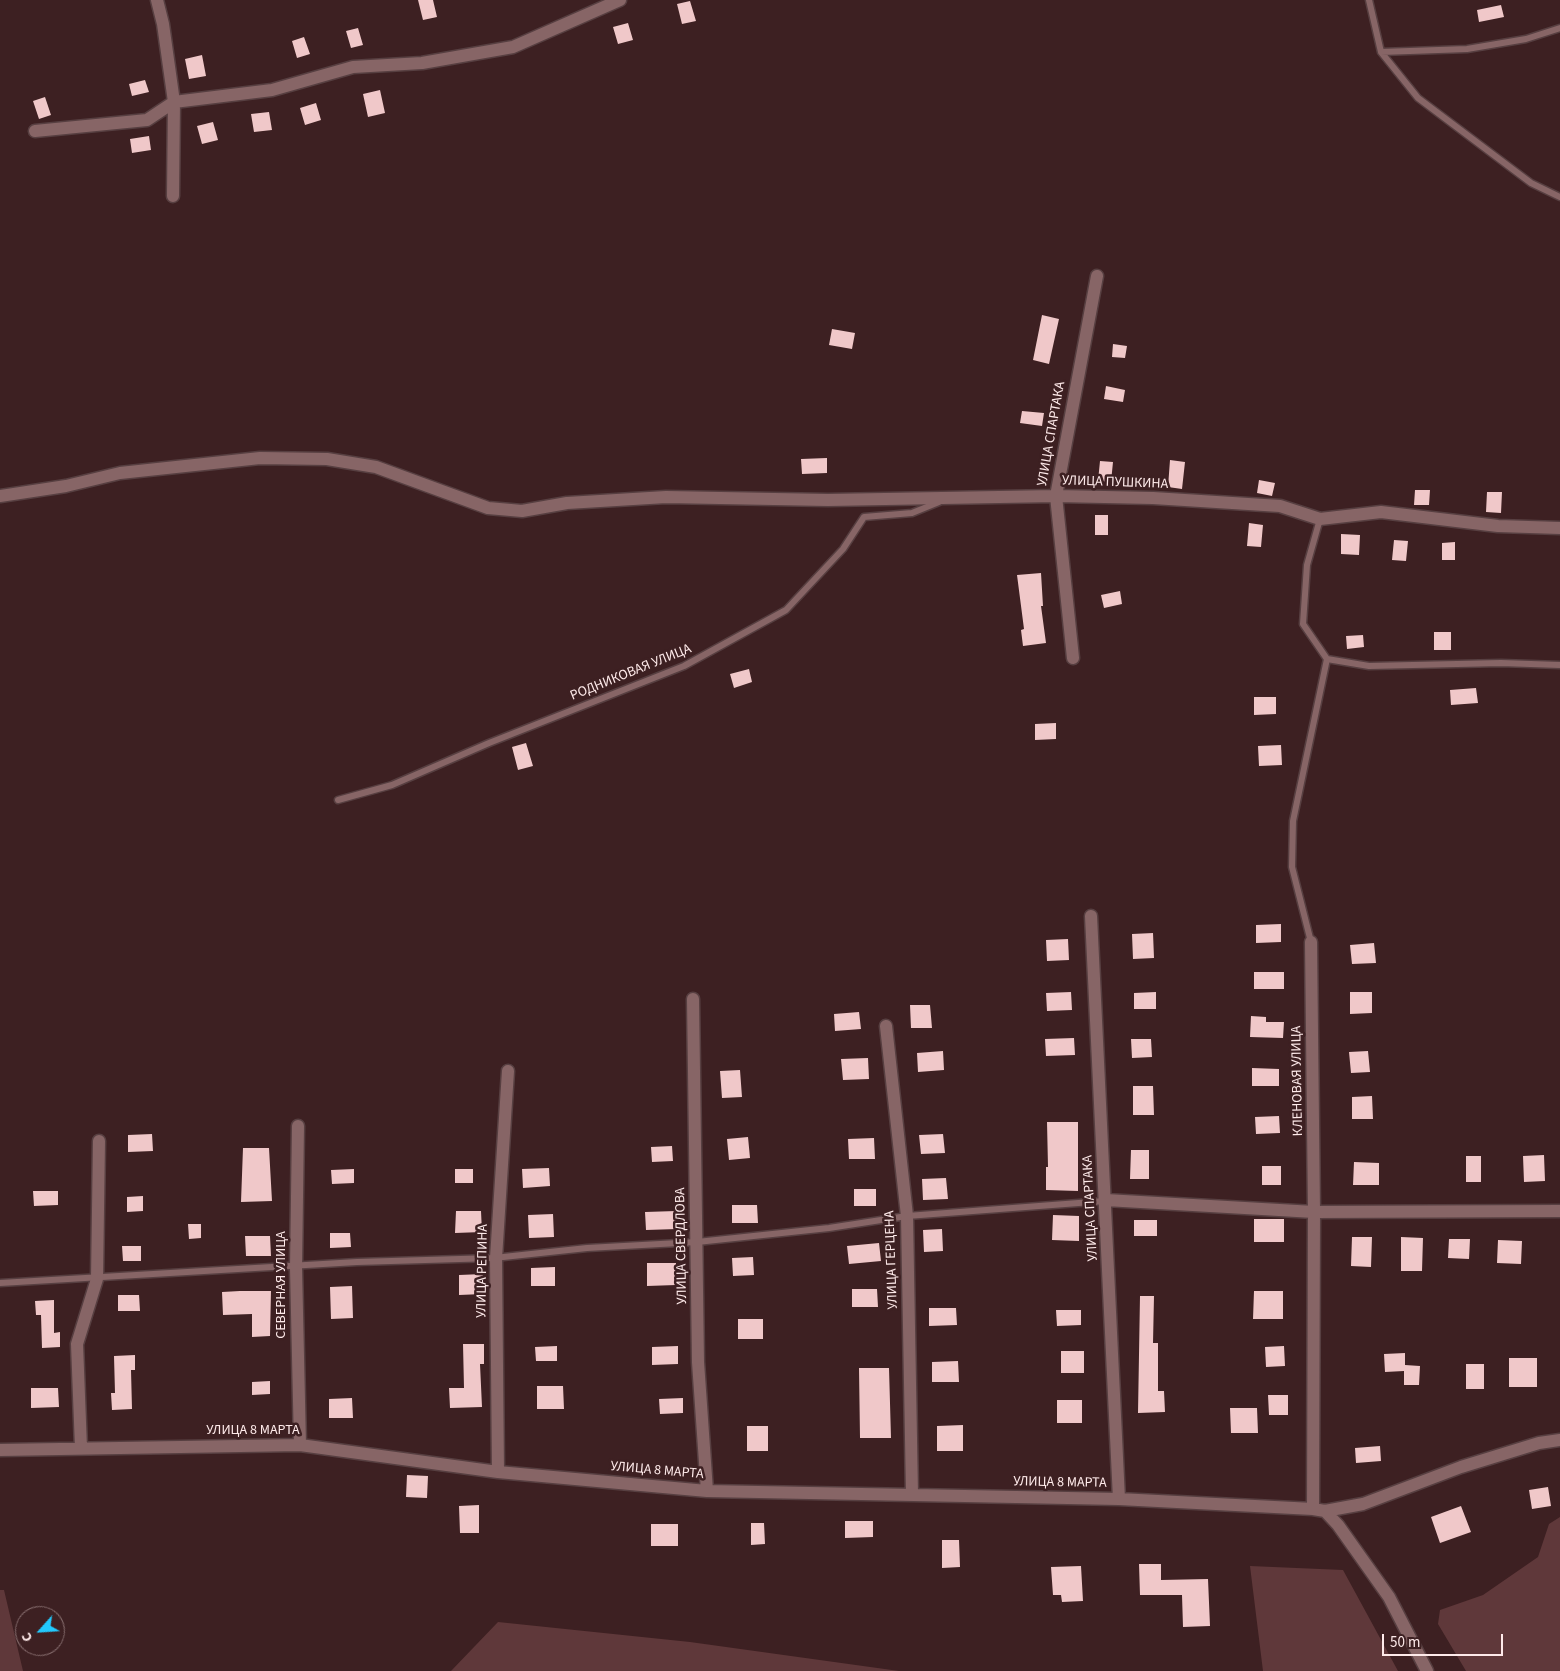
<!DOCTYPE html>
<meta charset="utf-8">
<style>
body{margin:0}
#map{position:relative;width:1560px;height:1671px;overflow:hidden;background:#3d2022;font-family:"Source Sans 3",sans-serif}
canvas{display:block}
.north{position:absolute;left:15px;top:1606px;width:50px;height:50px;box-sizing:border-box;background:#3d2022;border:1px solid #8a7172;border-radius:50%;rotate:244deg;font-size:14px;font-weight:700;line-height:20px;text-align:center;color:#feeaea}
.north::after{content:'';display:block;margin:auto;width:18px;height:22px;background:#22c9fd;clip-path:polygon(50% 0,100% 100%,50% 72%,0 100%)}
.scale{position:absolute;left:1382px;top:1634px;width:121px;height:22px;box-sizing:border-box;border:2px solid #feeaea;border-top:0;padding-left:6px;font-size:15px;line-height:18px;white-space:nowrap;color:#feeaea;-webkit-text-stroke:4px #3d2022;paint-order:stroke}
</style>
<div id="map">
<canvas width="1560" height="1671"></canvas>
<div class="north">С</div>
<div class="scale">50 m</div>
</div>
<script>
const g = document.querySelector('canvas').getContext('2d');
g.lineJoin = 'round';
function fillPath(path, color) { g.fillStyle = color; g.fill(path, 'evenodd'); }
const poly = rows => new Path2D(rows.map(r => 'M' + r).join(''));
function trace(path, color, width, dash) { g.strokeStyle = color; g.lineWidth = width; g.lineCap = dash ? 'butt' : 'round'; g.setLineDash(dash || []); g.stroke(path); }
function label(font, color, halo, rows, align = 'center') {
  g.font = font + ' "Source Sans 3",sans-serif'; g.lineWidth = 5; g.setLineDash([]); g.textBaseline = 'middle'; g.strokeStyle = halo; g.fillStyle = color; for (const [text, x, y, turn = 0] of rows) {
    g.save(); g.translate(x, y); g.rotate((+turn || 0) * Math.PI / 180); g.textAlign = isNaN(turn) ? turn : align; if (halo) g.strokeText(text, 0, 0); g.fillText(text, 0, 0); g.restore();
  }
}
fillPath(poly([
 [1560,1517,1560,1671,1466,1671,1438,1624,1440,1610,1483,1595,1538,1557,1549,1524],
 [1250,1566,1343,1570,1398,1671,1263,1671],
 [0,1590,4,1590,23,1671,0,1671],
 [498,1622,690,1642,899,1671,451,1671]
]), '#5f383a');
fillPath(poly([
 [418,0,433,0,437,17,423,20],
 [690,1,696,21,682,24,677,4],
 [1501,5,1504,17,1479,22,1477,10],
 [628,23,633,40,618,44,613,27],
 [358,28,363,45,351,48,346,31],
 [304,37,310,54,297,58,292,41],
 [202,55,206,76,189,79,185,59],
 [145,80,149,92,132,96,129,84],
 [380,90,385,113,368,117,363,94],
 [45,97,51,115,39,119,33,101],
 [316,103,321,120,305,125,300,108],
 [269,112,272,130,254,132,251,114],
 [213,122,218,140,202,144,197,126],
 [149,136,151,150,132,153,130,139],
 [1042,315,1059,319,1049,364,1033,360],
 [832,329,855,333,852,349,829,345],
 [1113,344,1127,346,1125,358,1112,357],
 [1106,386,1125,390,1123,402,1104,399],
 [1022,411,1044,413,1042,426,1020,423],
 [827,458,827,473,802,474,801,459],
 [1170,460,1185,462,1182,489,1168,487],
 [1100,461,1113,462,1111,482,1098,481],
 [1259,480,1275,483,1272,496,1257,493],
 [1415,490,1430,490,1429,505,1414,505],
 [1487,492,1502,492,1501,513,1486,512],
 [1095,515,1108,515,1108,535,1095,535],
 [1249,523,1263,525,1261,547,1247,546],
 [1341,534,1360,535,1359,555,1341,554],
 [1394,540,1408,541,1406,561,1392,560],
 [1455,542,1455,560,1442,560,1442,543],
 [1041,573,1043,606,1041,606,1046,643,1023,646,1021,630,1024,629,1017,575],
 [1120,591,1122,604,1104,608,1101,595],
 [1434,632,1451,632,1451,650,1434,650],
 [1363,635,1364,647,1347,649,1346,636],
 [749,669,752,682,734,688,730,674],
 [1476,688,1478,703,1451,705,1450,690],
 [1254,697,1276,697,1276,714,1254,715],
 [1056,723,1056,739,1035,740,1035,724],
 [526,743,533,766,518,770,512,747],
 [1281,745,1282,765,1259,766,1258,746],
 [1281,924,1281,942,1256,943,1256,925],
 [1153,933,1154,958,1133,959,1132,934],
 [1068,939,1069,960,1047,961,1046,940],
 [1374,943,1376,963,1352,964,1350,945],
 [1254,972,1284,972,1284,989,1254,989],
 [1071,992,1072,1010,1047,1011,1046,993],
 [1156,992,1156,1009,1134,1009,1134,993],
 [1350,992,1372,992,1372,1013,1350,1014],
 [910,1005,930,1005,932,1028,911,1028],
 [859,1012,861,1029,835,1031,834,1014],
 [1251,1016,1266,1017,1266,1022,1284,1022,1283,1038,1250,1037],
 [1074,1038,1075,1055,1046,1056,1045,1039],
 [1131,1039,1151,1039,1152,1057,1132,1058],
 [943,1051,944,1070,918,1072,917,1053],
 [1368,1051,1370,1072,1351,1073,1349,1052],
 [868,1058,869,1079,843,1080,841,1059],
 [1252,1068,1279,1069,1279,1086,1252,1086],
 [740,1070,742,1097,722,1098,720,1071],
 [1133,1086,1153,1086,1154,1115,1133,1115],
 [1372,1096,1373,1119,1352,1119,1352,1097],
 [1279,1116,1280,1133,1256,1134,1255,1117],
 [1047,1122,1078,1122,1078,1191,1046,1190,1046,1167,1048,1167],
 [152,1134,153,1151,128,1152,128,1135],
 [943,1134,945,1153,921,1154,919,1135],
 [748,1137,750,1158,729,1160,727,1139],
 [874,1138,875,1159,849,1159,848,1139],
 [672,1146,673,1161,652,1162,651,1147],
 [243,1148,269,1148,272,1201,241,1202],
 [1131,1150,1149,1150,1149,1179,1130,1179],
 [1544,1155,1545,1181,1524,1182,1523,1156],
 [1466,1156,1481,1156,1481,1182,1466,1182],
 [1354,1162,1379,1163,1379,1185,1353,1185],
 [1262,1166,1281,1166,1281,1185,1262,1185],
 [549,1168,550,1186,523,1188,522,1169],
 [354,1169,354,1183,332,1184,331,1170],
 [455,1169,473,1169,473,1183,455,1183],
 [946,1178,948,1199,923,1200,922,1179],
 [854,1189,876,1189,876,1206,854,1206],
 [33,1191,58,1191,58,1205,34,1206],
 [143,1196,143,1211,127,1212,127,1197],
 [732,1205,757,1205,758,1223,732,1223],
 [456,1211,481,1211,482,1232,455,1233],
 [676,1211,677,1229,646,1230,645,1212],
 [553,1214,554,1237,529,1238,528,1215],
 [1053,1215,1079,1216,1079,1241,1052,1240],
 [1254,1219,1284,1219,1284,1242,1254,1242],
 [1134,1220,1157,1220,1157,1236,1134,1236],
 [188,1224,201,1224,201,1238,189,1239],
 [942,1229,943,1251,924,1252,923,1230],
 [330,1233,350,1233,351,1247,330,1248],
 [245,1236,270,1236,271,1256,246,1256],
 [1352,1237,1372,1237,1371,1267,1351,1266],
 [1401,1237,1423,1238,1422,1271,1401,1271],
 [1449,1239,1470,1239,1469,1259,1448,1258],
 [1498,1240,1522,1241,1521,1264,1497,1263],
 [879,1243,881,1261,849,1264,847,1246],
 [122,1246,141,1246,141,1261,123,1261],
 [753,1257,754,1275,733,1276,732,1258],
 [647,1263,676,1263,676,1285,647,1286],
 [555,1267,555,1286,531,1286,531,1268],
 [483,1274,483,1294,459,1295,459,1275],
 [352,1286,353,1318,331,1319,330,1287],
 [852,1289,877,1289,878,1307,852,1307],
 [240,1291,271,1291,270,1336,252,1337,252,1314,223,1315,222,1292],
 [1254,1291,1283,1291,1283,1319,1253,1319],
 [118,1295,139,1295,140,1311,118,1311],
 [1140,1296,1154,1296,1153,1343,1158,1343,1158,1391,1164,1391,1165,1412,1138,1413],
 [54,1300,54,1333,60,1332,60,1347,42,1348,41,1315,36,1315,35,1301],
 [929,1308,956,1308,957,1325,929,1326],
 [1056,1310,1081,1310,1081,1325,1057,1326],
 [738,1319,763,1319,763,1339,738,1339],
 [463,1344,484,1344,484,1364,480,1364,482,1407,450,1408,449,1388,464,1388],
 [557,1346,557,1361,536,1361,535,1347],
 [678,1346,678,1364,652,1365,652,1347],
 [1284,1346,1285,1366,1266,1367,1265,1347],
 [1061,1351,1084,1351,1084,1373,1061,1373],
 [1405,1353,1405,1368,1405,1365,1420,1366,1419,1385,1404,1385,1404,1371,1385,1372,1384,1354],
 [135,1355,135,1370,131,1370,132,1409,112,1410,111,1393,115,1393,114,1356],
 [1509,1358,1537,1358,1537,1387,1509,1387],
 [958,1361,959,1382,932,1382,932,1362],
 [1466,1364,1484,1364,1484,1389,1466,1389],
 [859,1368,889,1368,891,1438,860,1438],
 [270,1381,270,1394,252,1395,252,1382],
 [537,1386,563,1386,564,1409,537,1409],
 [31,1388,58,1388,59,1407,31,1408],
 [1268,1395,1288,1395,1288,1415,1269,1415],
 [352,1398,353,1418,329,1418,329,1399],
 [683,1398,683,1413,660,1414,659,1399],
 [1057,1400,1082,1400,1082,1423,1057,1423],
 [1230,1408,1257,1408,1258,1433,1231,1433],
 [963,1425,963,1451,937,1451,937,1426],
 [747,1426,768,1426,768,1451,747,1451],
 [1380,1446,1381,1461,1356,1463,1355,1448],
 [407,1475,428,1476,427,1498,406,1497],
 [1548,1487,1551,1506,1532,1509,1529,1490],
 [479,1505,479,1533,460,1533,459,1506],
 [1461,1506,1471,1532,1440,1543,1431,1517],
 [845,1521,873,1521,873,1537,845,1538],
 [751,1523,764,1523,765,1544,751,1545],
 [651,1524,678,1524,678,1546,651,1546],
 [942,1540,959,1540,960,1567,942,1568],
 [1139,1564,1161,1564,1161,1580,1208,1579,1210,1626,1183,1627,1182,1595,1140,1595],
 [1081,1566,1083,1601,1062,1602,1061,1595,1053,1595,1051,1567]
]), '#f0c8c9');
const service = poly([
 [1369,0,1381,52,1418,98,1531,183,1560,197],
 [1381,52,1467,49,1526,39,1560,28],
 [1320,519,1307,565,1303,624,1327,659,1369,666,1501,663,1560,665],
 [338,800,392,785,489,743,684,666,786,610,843,549,864,517,912,513,939,502],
 [1311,942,1292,867,1293,821,1327,659],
 [0,1283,357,1262,494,1258,587,1248,697,1242,829,1228,907,1216,1105,1201]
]);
const minor = poly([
 [157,0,163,24,174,102,173,196],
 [35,131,147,120,174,102,272,90,353,67,422,63,513,47,620,0],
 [0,496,66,486,120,473,260,458,327,459,376,467,488,508,522,511,567,503,666,497,828,500,1056,496,1153,498,1280,506,1320,519,1381,512,1498,526,1560,528],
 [1073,658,1056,496,1097,276],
 [1091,916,1119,1499],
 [1311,942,1314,1212,1313,1509],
 [693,999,698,1362,707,1491],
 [886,1026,907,1216,912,1494],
 [298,1126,296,1268,300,1445],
 [1106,1200,1314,1212,1560,1211],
 [81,1448,77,1344,97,1279,99,1141],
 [0,1450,300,1445,498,1472,707,1491,1119,1499,1313,1509,1325,1511,1338,1525,1389,1597,1427,1671],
 [498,1472,496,1258,508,1071],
 [1325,1511,1363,1504,1461,1467,1539,1443,1560,1440]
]);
trace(service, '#573f41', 9);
trace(minor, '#573f41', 15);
trace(service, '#876566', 6);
trace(minor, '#876566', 12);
label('14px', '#feeaea', '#3d2022', [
 ["УЛИЦА СПАРТАКА",1052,434,-80],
 ["УЛИЦА ПУШКИНА",1115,483,2],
 ["РОДНИКОВАЯ УЛИЦА",631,673,-22],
 ["КЛЕНОВАЯ УЛИЦА",1298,1081,-91],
 ["УЛИЦА СПАРТАКА",1091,1208,-93],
 ["УЛИЦА СВЕРДЛОВА",682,1246,-91],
 ["УЛИЦА ГЕРЦЕНА",892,1260,-92],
 ["УЛИЦА РЕПИНА",483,1271,-89],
 ["СЕВЕРНАЯ УЛИЦА",282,1285,-90],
 ["УЛИЦА 8 МАРТА",253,1431],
 ["УЛИЦА 8 МАРТА",657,1471,5],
 ["УЛИЦА 8 МАРТА",1060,1483,1]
]);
</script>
